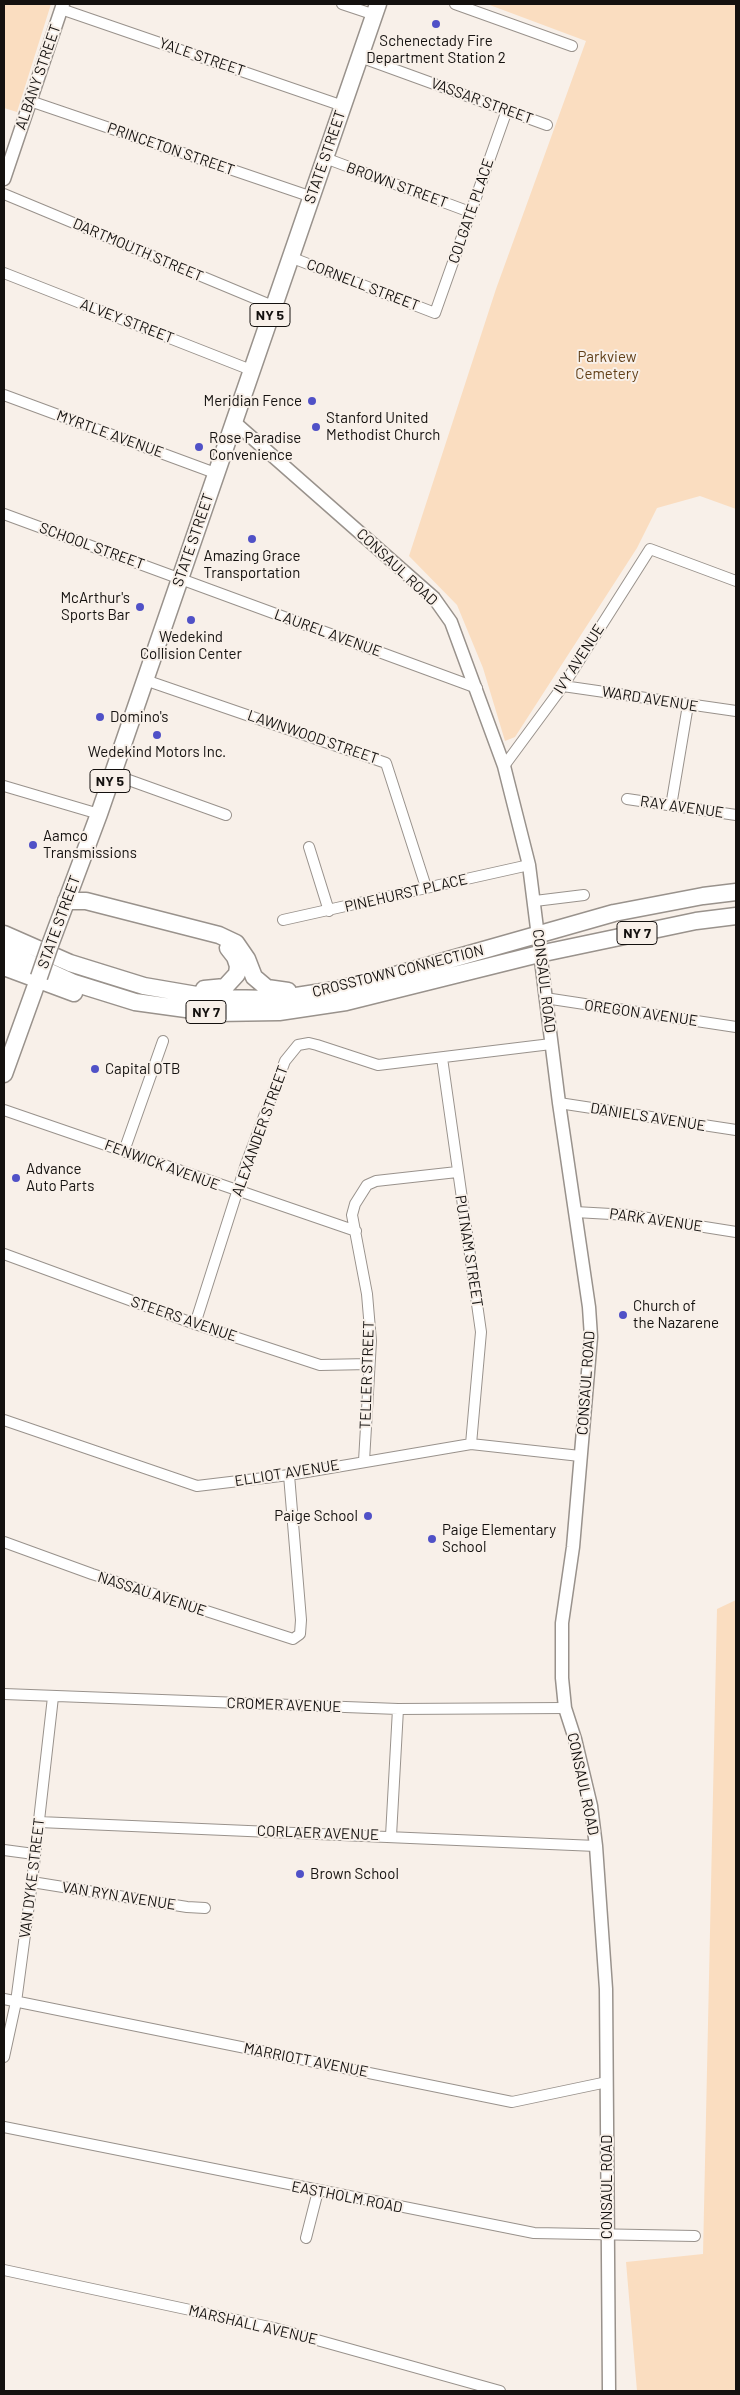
<!DOCTYPE html>
<style>
body{margin:0}
#map{position:relative;width:740px;height:2395px;overflow:hidden;background:#f8f0e9;font-family:Barlow,sans-serif}
canvas{display:block}
.frame{position:absolute;inset:0;border:5px solid #14110f;pointer-events:none}
</style>
<div id="map">
<canvas width="740" height="2395"></canvas>
<div class="frame"></div>
</div>
<script>
const g = document.querySelector('canvas').getContext('2d');
g.lineJoin = 'round';
function fillPath(path, color) { g.fillStyle = color; g.fill(path, 'evenodd'); }
const poly = rows => new Path2D(rows.map(r => 'M' + r).join(''));
function trace(path, color, width, dash) { g.strokeStyle = color; g.lineWidth = width; g.lineCap = dash ? 'butt' : 'round'; g.setLineDash(dash || []); g.stroke(path); }
function label(font, color, halo, rows, align = 'center') {
  g.font = font + ' Barlow,sans-serif'; g.lineWidth = 4; g.setLineDash([]); g.textBaseline = 'middle'; g.strokeStyle = halo; g.fillStyle = color; for (const [text, x, y, turn = 0] of rows) {
    g.save(); g.translate(x, y); g.rotate((+turn || 0) * Math.PI / 180); g.textAlign = isNaN(turn) ? turn : align; if (halo) g.strokeText(text, 0, 0); g.fillText(text, 0, 0); g.restore();
  }
}
fillPath(poly([
 [4,4,51,4,17,112,4,108],
 [487,4,736,4,736,509,700,496,657,508,637,548,515,737,505,741,483,668,457,605,409,556,496,289,586,41],
 [736,1600,736,2391,637,2391,626,2262,703,2254,717,1609]
]), '#faddc0');
const minor = poly([
 [342,4,375,15],
 [455,4,572,46],
 [61,9,343,106],
 [360,57,547,125],
 [30,101,312,197],
 [325,158,470,212],
 [4,194,273,306],
 [290,257,435,313,507,110],
 [4,273,251,370],
 [4,395,215,473],
 [4,514,477,688],
 [145,680,386,763,426,887],
 [563,686,736,711],
 [504,766,563,686,650,549,736,581],
 [112,774,226,815],
 [4,786,99,814],
 [627,799,736,815],
 [671,806,688,705],
 [309,847,329,911],
 [535,901,584,895],
 [283,920,529,865],
 [545,998,736,1027],
 [442,1058,481,1332,471,1444],
 [559,1103,736,1130],
 [4,1110,356,1231],
 [124,1151,163,1041],
 [575,1212,629,1215,736,1232],
 [4,1254,195,1324,320,1365,369,1364],
 [195,1324,246,1164,285,1061,298,1045,309,1043,317,1045,378,1065,551,1044],
 [4,1420,197,1486,289,1475,471,1444,580,1456],
 [364,1461,371,1341,367,1294,352,1215,355,1204,367,1185,376,1181,457,1172],
 [4,1542,92,1574,293,1639,300,1634,301,1620,289,1475],
 [4,1694,398,1709,565,1708],
 [39,1822,596,1846],
 [391,1836,398,1709],
 [4,1850,34,1854],
 [32,1882,187,1907,205,1908],
 [4,1999,512,2102,607,2082],
 [4,2057,16,2002,32,1882,53,1697],
 [4,2127,534,2233,695,2236],
 [306,2238,318,2191],
 [4,2270,274,2328,500,2391]
]);
const tertiary = poly([
 [4,179,63,4],
 [233,421,434,598,451,622,504,766,529,865,559,1103,589,1307,591,1337,573,1547,562,1623,562,1678,565,1708,575,1739,591,1806,596,1846,606,1989,609,2391]
]);
const primary = poly([
 [50,945,99,814,378,4],
 [4,1074,39,977]
]);
const trunk = poly([
 [66,901,86,901,219,935,236,943,247,959,254,977,267,988,288,991],
 [4,934,70,963,144,986,214,998,277,999,335,990,392,976,614,913,703,896,736,892],
 [4,951,74,983,135,1002,215,1013,279,1012,346,1002,539,954,696,921,736,916],
 [4,967,74,993],
 [204,989,225,987,237,974,238,966,235,957,228,948]
]);
trace(minor, '#99928c', 12);
trace(tertiary, '#99928c', 15);
trace(primary, '#99928c', 19);
trace(trunk, '#99928c', 19);
trace(minor, '#fff', 10);
trace(tertiary, '#fff', 12);
trace(primary, '#fff', 16);
trace(trunk, '#fff', 16);
const primaryBridge = poly([
 [39,977,50,945]
]);
trace(primaryBridge, '#99928c', 19, []);
trace(primaryBridge, '#fff', 16);
for (const [x, y, r, color] of [
 [436,24,5,"#5051c7"],
 [312,401,5,"#5051c7"],
 [316,427,5,"#5051c7"],
 [199,447,5,"#5051c7"],
 [252,539,5,"#5051c7"],
 [140,607,5,"#5051c7"],
 [191,620,5,"#5051c7"],
 [100,717,5,"#5051c7"],
 [157,735,5,"#5051c7"],
 [33,845,5,"#5051c7"],
 [95,1069,5,"#5051c7"],
 [16,1178,5,"#5051c7"],
 [623,1315,5,"#5051c7"],
 [368,1516,5,"#5051c7"],
 [432,1539,5,"#5051c7"],
 [300,1874,5,"#5051c7"]
]) { const dot = new Path2D(); dot.arc(x, y, r, 0, 2 * Math.PI); g.fillStyle = color; g.fill(dot); trace(dot, '#f8f0e9', 2); }
for (const [x, y, w] of [
 [270,315,40],
 [110,781,40],
 [637,933,40],
 [206,1012,40]
]) { const box = new Path2D(); box.roundRect(x - w / 2, y - 11.5, w, 23, 4); g.fillStyle = '#f8f0e9'; g.fill(box); trace(box, '#14110f', 1); }
label('bold 14px', '#14110f', null, [
 ["NY 5",270,315],
 ["NY 5",110,781],
 ["NY 7",637,933],
 ["NY 7",206,1012]
]);
label('15px', '#14110f', '#f8f0e9', [
 ["Schenectady Fire",436,41,"center"],
 ["Department Station 2",436,58,"center"],
 ["Meridian Fence",302,401,"right"],
 ["Stanford United",326,418],
 ["Methodist Church",326,435],
 ["Rose Paradise",209,438],
 ["Convenience",209,455],
 ["Amazing Grace",252,556,"center"],
 ["Transportation",252,573,"center"],
 ["McArthur's",130,598,"right"],
 ["Sports Bar",130,615,"right"],
 ["Wedekind",191,637,"center"],
 ["Collision Center",191,654,"center"],
 ["Domino's",110,717],
 ["Wedekind Motors Inc.",157,752,"center"],
 ["Aamco",43,836],
 ["Transmissions",43,853],
 ["Capital OTB",105,1069],
 ["Advance",26,1169],
 ["Auto Parts",26,1186],
 ["Church of",633,1306],
 ["the Nazarene",633,1323],
 ["Paige School",358,1516,"right"],
 ["Paige Elementary",442,1530],
 ["School",442,1547],
 ["Brown School",310,1874]
], 'left');
label('15px', '#14110f', '#f8f0e9', [
 ["YALE STREET",202,57,19],
 ["ALBANY STREET",38,77,-71],
 ["VASSAR STREET",482,101,20],
 ["PRINCETON STREET",171,149,19],
 ["STATE STREET",325,157,-71],
 ["BROWN STREET",397,185,20],
 ["COLGATE PLACE",471,211,-71],
 ["DARTMOUTH STREET",138,250,23],
 ["CORNELL STREET",363,285,21],
 ["ALVEY STREET",127,321,21],
 ["MYRTLE AVENUE",110,434,20],
 ["STATE STREET",193,540,-71],
 ["SCHOOL STREET",92,546,20],
 ["CONSAUL ROAD",397,567,43],
 ["LAUREL AVENUE",328,633,20],
 ["IVY AVENUE",579,659,-57],
 ["WARD AVENUE",650,699,9],
 ["LAWNWOOD STREET",313,737,19],
 ["RAY AVENUE",682,807,8],
 ["PINEHURST PLACE",406,893,-13],
 ["STATE STREET",59,922,-70],
 ["CROSSTOWN CONNECTION",398,971,-14],
 ["CONSAUL ROAD",544,981,83],
 ["OREGON AVENUE",641,1013,8],
 ["DANIELS AVENUE",648,1117,9],
 ["ALEXANDER STREET",260,1131,-70],
 ["FENWICK AVENUE",162,1165,20],
 ["PARK AVENUE",656,1220,8],
 ["PUTNAM STREET",469,1251,81],
 ["STEERS AVENUE",184,1319,19],
 ["TELLER STREET",367,1375,-88],
 ["CONSAUL ROAD",586,1383,-86],
 ["ELLIOT AVENUE",287,1473,-9],
 ["NASSAU AVENUE",152,1594,18],
 ["CROMER AVENUE",284,1705,2],
 ["CONSAUL ROAD",583,1784,78],
 ["CORLAER AVENUE",318,1833,2],
 ["VAN DYKE STREET",32,1878,-83],
 ["VAN RYN AVENUE",119,1896,9],
 ["MARRIOTT AVENUE",306,2060,11],
 ["CONSAUL ROAD",607,2187,-90],
 ["EASTHOLM ROAD",347,2197,11],
 ["MARSHALL AVENUE",253,2325,13]
]);
label('15px', '#613f17', '#f8f0e9', [
 ["Parkview",607,357],
 ["Cemetery",607,374]
]);
</script>
